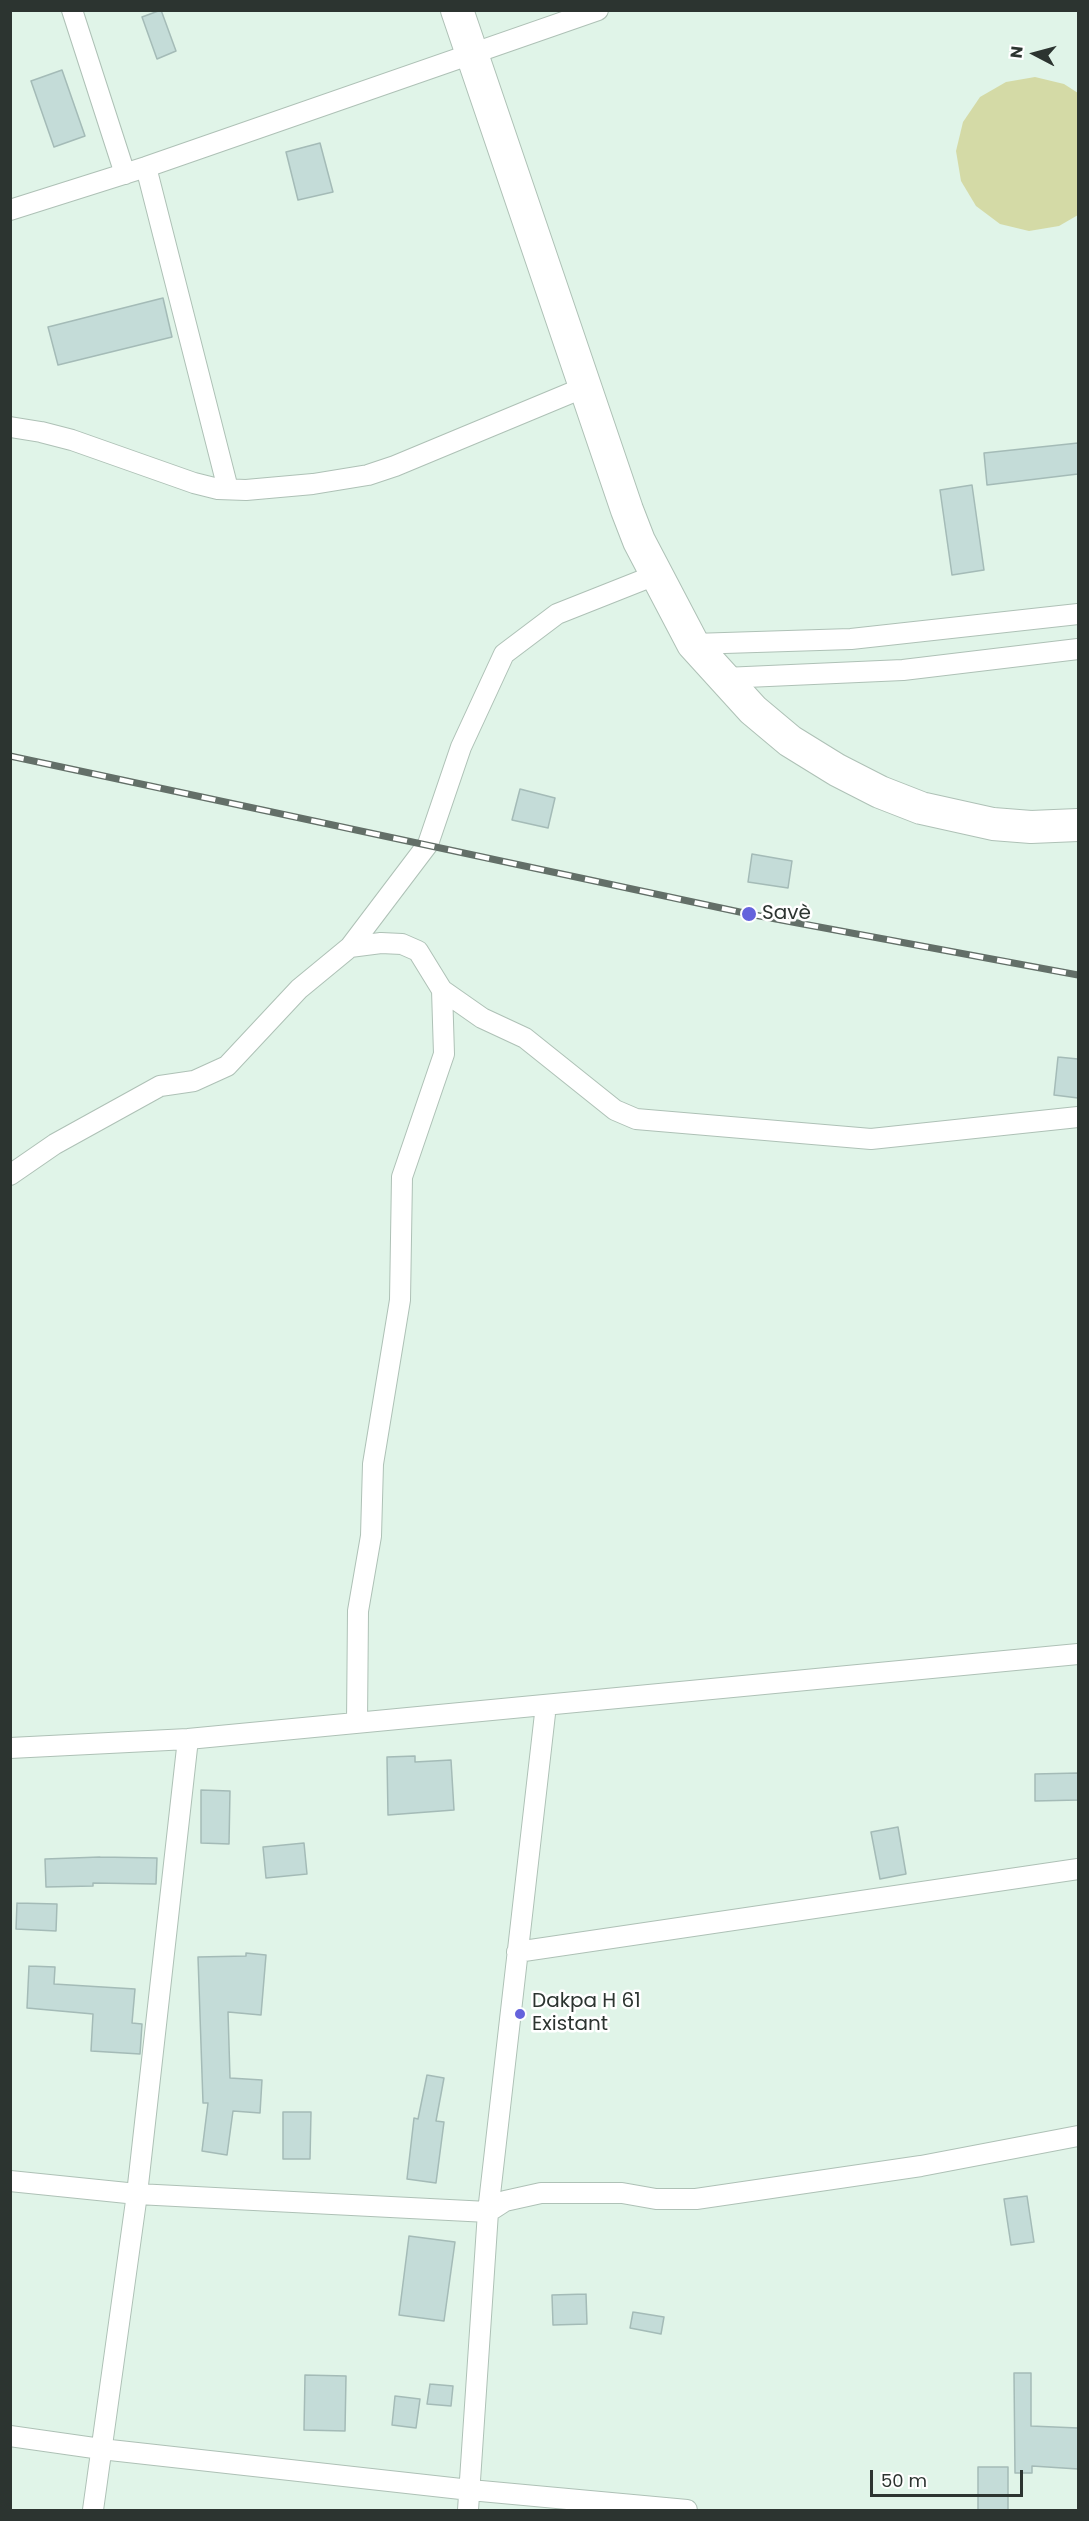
<!DOCTYPE html>
<meta charset="utf-8">
<style>
body{margin:0}
#map{position:relative;width:1089px;height:2521px;overflow:hidden;background:#e0f4e8;font-family:Poppins,sans-serif}
canvas{display:block}
.frame{position:absolute;inset:0;border:12px solid #2c3430;pointer-events:none}
.north{position:absolute;left:1005px;top:24px;width:60px;height:60px;-webkit-text-stroke:4px #fff;paint-order:stroke;rotate:276deg;font-size:16px;font-weight:700;line-height:24px;text-align:center;color:#2c3430}
.north::after{content:'';display:block;margin:auto;width:21px;height:27px;background:#2c3430;clip-path:polygon(50% 0,100% 100%,50% 72%,0 100%)}
.scale{position:absolute;left:870px;top:2470px;width:153px;height:27px;box-sizing:border-box;border:3px solid #2c3430;border-top:0;padding-left:8px;font-size:18px;line-height:21px;white-space:nowrap;color:#2c3430;-webkit-text-stroke:4px #fff;paint-order:stroke}
</style>
<div id="map">
<canvas width="1089" height="2521"></canvas>
<div class="frame"></div>
<div class="north">N</div>
<div class="scale">50 m</div>
</div>
<script>
const g = document.querySelector('canvas').getContext('2d');
g.lineJoin = 'round';
function fillPath(path, color) { g.fillStyle = color; g.fill(path, 'evenodd'); }
const poly = rows => new Path2D(rows.map(r => 'M' + r).join(''));
function trace(path, color, width, dash) { g.strokeStyle = color; g.lineWidth = width; g.lineCap = dash ? 'butt' : 'round'; g.setLineDash(dash || []); g.stroke(path); }
function label(font, color, halo, rows, align = 'center') {
  g.font = font + ' Poppins,sans-serif'; g.lineWidth = 5; g.setLineDash([]); g.textBaseline = 'middle'; g.strokeStyle = halo; g.fillStyle = color; for (const [text, x, y, turn = 0] of rows) {
    g.save(); g.translate(x, y); g.rotate((+turn || 0) * Math.PI / 180); g.textAlign = isNaN(turn) ? turn : align; if (halo) g.strokeText(text, 0, 0); g.fillText(text, 0, 0); g.restore();
  }
}
fillPath(poly([
 [1035,77,1064,84,1078,93,1078,215,1059,226,1029,231,1000,224,976,206,961,181,956,151,963,122,980,97,1006,82]
]), '#d4daa6');
const building = poly([
 [161,10,176,51,157,59,142,17,161,10],
 [62,70,85,136,54,147,31,81,62,70],
 [320,143,333,192,298,200,286,152,320,143],
 [163,298,172,337,58,365,48,327,163,298],
 [1078,443,1078,474,987,485,984,453,1078,443],
 [972,485,984,570,952,575,940,490,972,485],
 [520,789,555,798,548,828,512,820,520,789],
 [752,854,792,861,788,888,748,882,752,854],
 [1058,1057,1078,1059,1078,1098,1054,1095,1058,1057],
 [415,1756,415,1762,451,1760,454,1810,388,1815,387,1757,415,1756],
 [1078,1773,1078,1800,1035,1801,1035,1774,1078,1773],
 [201,1790,230,1791,229,1844,201,1843,201,1790],
 [898,1827,906,1874,880,1879,871,1832,898,1827],
 [304,1843,307,1874,266,1878,263,1847,304,1843],
 [100,1857,157,1858,156,1884,93,1883,93,1886,46,1887,45,1859,100,1857],
 [17,1903,57,1904,56,1931,16,1929,17,1903],
 [246,1953,266,1955,261,2015,228,2012,230,2078,262,2080,260,2113,233,2111,227,2155,202,2151,208,2103,203,2103,198,1957,246,1956,246,1953],
 [29,1966,55,1967,54,1984,135,1989,132,2023,142,2024,140,2054,91,2051,93,2014,27,2008,29,1966],
 [427,2075,444,2078,436,2121,444,2122,436,2183,407,2179,414,2118,418,2119,427,2075],
 [283,2112,311,2112,310,2159,283,2159,283,2112],
 [1027,2196,1034,2242,1011,2245,1004,2199,1027,2196],
 [409,2236,455,2242,444,2321,399,2315,409,2236],
 [586,2294,587,2324,553,2325,552,2295,586,2294],
 [633,2312,664,2317,661,2334,630,2328,633,2312],
 [1014,2373,1031,2373,1031,2426,1078,2428,1078,2469,1032,2466,1032,2473,1015,2473,1014,2373],
 [305,2375,346,2376,345,2431,304,2430,305,2375],
 [430,2384,453,2386,451,2406,427,2404,430,2384],
 [395,2396,420,2399,416,2428,392,2425,395,2396],
 [978,2467,1008,2467,1008,2511,978,2511,978,2467]
]);
fillPath(building, '#c4dcd8');
trace(building, '#a4bbb7', 1.5);
const street = poly([
 [72,10,125,174],
 [146,167,228,489],
 [10,210,146,167,598,10],
 [10,427,41,432,72,440,194,483,218,489,246,490,313,484,368,475,395,466,585,387],
 [693,644,851,639,1078,614],
 [724,678,903,670,1078,649],
 [350,947,381,943,402,944,418,951,442,990,482,1018,525,1038,615,1110,636,1119,871,1139,1078,1117],
 [10,1175,55,1144,160,1086,194,1081,227,1066,299,989,350,947,428,844,461,747,504,654,557,614,658,574],
 [357,1723,358,1611,371,1536,373,1464,400,1300,402,1177,444,1054,442,990],
 [10,1748,188,1739,1078,1654],
 [517,1952,1078,1869],
 [10,2181,137,2194,488,2212,505,2201,541,2193,622,2193,656,2199,696,2199,921,2166,1078,2136],
 [10,2436,101,2449,470,2490,687,2510],
 [93,2510,137,2194,188,1739],
 [468,2510,488,2212,546,1705]
]);
const primary = poly([
 [457,10,627,510,639,541,693,644,753,710,790,741,837,770,880,792,921,808,993,824,1031,827,1078,825]
]);
trace(street, '#aec1b6', 22);
trace(primary, '#aec1b6', 34);
trace(street, '#fff', 20);
trace(primary, '#fff', 32);
const rail = poly([
 [10,756,749,914,1078,975]
]);
trace(rail, '#636f68', 7);
trace(rail, '#fff', 4.5, [14]);
for (const [x, y, r, color] of [
 [749,914,8,"#6563dc"],
 [520,2014,6,"#6563dc"]
]) { const dot = new Path2D(); dot.arc(x, y, r, 0, 2 * Math.PI); g.fillStyle = color; g.fill(dot); trace(dot, '#fff', 2); }
label('20px', '#2c3430', '#fff', [
 ["Savè",762,914],
 ["Dakpa H 61",532,2002],
 ["Existant",532,2025]
], 'left');
</script>
